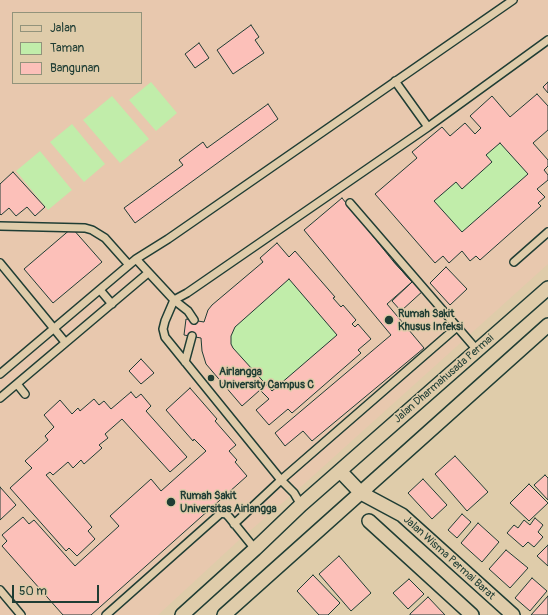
<!DOCTYPE html>
<style>
body{margin:0}
#map{position:relative;width:548px;height:615px;overflow:hidden;background:#dfccaa;font-family:Pangolin,sans-serif}
canvas{display:block}
.legend{position:absolute;left:12px;top:12px;width:130px;height:72px;box-sizing:border-box;background:#dfccaa;border:1px solid #92937b;margin:0;padding:5px 7px;list-style:none;font-size:12px;color:#1f3d34}
.legend li{display:flex;align-items:center;gap:8px;height:20px}
.legend b{width:20px;border:1px solid #92937b}
.scale{position:absolute;left:12px;top:585px;width:87px;height:18px;box-sizing:border-box;border:2px solid #1f3d34;border-top:0;padding-left:5px;font-size:12px;line-height:14px;white-space:nowrap;color:#1f3d34;-webkit-text-stroke:3px #dfccaa;paint-order:stroke}
</style>
<div id="map">
<canvas width="548" height="615"></canvas>
<ul class="legend">
<li><b style="height:5px;background:#dfccaa"></b>Jalan</li>
<li><b style="height:11px;background:#c1edaa"></b>Taman</li>
<li><b style="height:11px;background:#fcc0b9"></b>Bangunan</li>
</ul>
<div class="scale">50 m</div>
</div>
<script>
const g = document.querySelector('canvas').getContext('2d');
g.lineJoin = 'round';
function fillPath(path, color) { g.fillStyle = color; g.fill(path, 'evenodd'); }
const poly = rows => new Path2D(rows.map(r => 'M' + r).join(''));
function trace(path, color, width, dash) { g.strokeStyle = color; g.lineWidth = width; g.lineCap = dash ? 'butt' : 'round'; g.setLineDash(dash || []); g.stroke(path); }
function label(font, color, halo, rows, align = 'center') {
  g.font = font + ' Pangolin,sans-serif'; g.lineWidth = 3; g.setLineDash([]); g.textBaseline = 'middle'; g.strokeStyle = halo; g.fillStyle = color; for (const [text, x, y, turn = 0] of rows) {
    g.save(); g.translate(x, y); g.rotate((+turn || 0) * Math.PI / 180); g.textAlign = isNaN(turn) ? turn : align; if (halo) g.strokeText(text, 0, 0); g.fillText(text, 0, 0); g.restore();
  }
}
fillPath(poly([
 [0,0,548,0,548,264,294,493,238,541,158,615,0,615],
 [13,13,141,13,141,83,13,83]
]), '#e8c8ae');
fillPath(poly([
 [151,82,177,113,156,131,129,100],
 [112,96,149,139,120,163,83,120],
 [72,124,105,164,84,182,50,142],
 [500,143,528,174,462,232,434,201,456,182,462,189,492,162,486,155],
 [40,151,72,190,48,210,16,171],
 [289,279,337,335,272,391,233,348,231,344,231,336,235,327]
]), '#c1edaa');
const building = poly([
 [251,25,259,37,255,40,264,53,233,74,217,50,251,25],
 [199,43,209,58,195,68,185,54,199,43],
 [548,82,548,93,543,87,548,82],
 [537,94,548,106,548,130,533,143,548,160,548,166,544,170,548,175,548,180,537,189,545,197,538,203,541,206,480,260,476,256,470,261,462,251,449,263,443,256,435,263,375,194,417,158,412,152,442,127,450,136,465,123,475,134,481,128,470,116,492,96,510,117,537,94],
 [500,143,528,174,462,232,434,201,456,182,462,189,492,162,486,155,500,143],
 [268,104,278,119,135,223,124,208,183,165,179,160,203,142,207,148,268,104],
 [13,172,45,207,35,216,27,207,16,216,9,208,1,215,0,214,0,184,13,172],
 [342,198,393,261,412,282,387,304,424,348,312,441,303,431,285,446,275,433,391,335,304,230,342,198],
 [72,228,102,262,53,303,24,269,72,228],
 [277,243,289,257,295,251,335,297,333,298,341,307,343,305,356,320,352,324,355,327,358,324,371,339,358,350,361,353,292,413,288,409,269,425,256,410,269,399,260,390,242,406,206,364,202,351,201,338,184,335,186,319,204,322,208,310,212,305,263,262,260,258,277,243],
 [289,279,337,335,272,391,233,348,231,344,231,336,235,327,289,279],
 [395,259,424,290,401,311,392,301,412,282,393,261,395,259],
 [446,267,467,289,450,305,430,283,446,267],
 [141,359,154,373,141,384,129,371,141,359],
 [190,388,217,419,215,421,236,445,229,451,237,460,235,462,247,476,91,615,63,615,2,546,7,541,2,535,23,517,29,524,34,520,75,566,119,526,110,516,151,479,161,491,206,451,194,439,193,441,166,410,190,388],
 [131,392,136,398,141,394,151,406,146,411,187,457,170,472,122,419,105,434,108,438,99,445,102,448,84,464,81,460,73,468,68,462,53,475,50,472,46,475,92,527,88,531,95,539,77,556,69,548,66,551,10,488,32,468,25,461,48,440,45,436,54,427,44,415,60,400,72,414,78,408,80,411,94,399,99,405,104,401,111,409,131,392],
 [455,456,488,492,467,511,435,474,455,456],
 [545,475,548,478,548,500,534,485,545,475],
 [423,479,447,505,432,519,408,493,423,479],
 [529,484,548,503,529,521,510,503,529,484],
 [0,487,16,505,0,520,0,487],
 [462,514,471,522,457,538,448,530,462,514],
 [535,518,543,525,538,532,543,537,534,547,528,542,523,547,507,533,514,525,518,528,524,520,530,525,535,518],
 [478,523,499,542,482,562,461,543,478,523],
 [548,545,548,566,537,556,548,545],
 [506,550,528,568,510,588,489,569,506,550],
 [339,556,371,593,351,611,319,574,339,556],
 [313,575,340,603,328,615,319,615,297,591,313,575],
 [532,578,547,591,530,611,515,598,532,578],
 [409,579,424,594,408,609,393,593,409,579],
 [548,596,548,615,531,615,548,596],
 [428,597,445,615,410,615,410,614,428,597]
]);
fillPath(building, '#fcc0b9');
trace(building, '#1f3d34', 1);
const lane = poly([
 [395,81,428,127,548,40],
 [350,203,477,350],
 [0,226,85,228,92,230,105,238,129,265],
 [136,259,174,300,188,311,194,320],
 [514,262,548,232],
 [0,263,65,342],
 [100,290,112,304],
 [185,362,192,336],
 [0,374,136,259,168,239,513,0],
 [17,384,25,394],
 [0,398,148,273],
 [301,505,294,493,281,480,165,337,163,329,165,321,174,300,187,293,428,127],
 [234,524,281,480,457,327],
 [0,590,21,615],
 [106,615,221,513,226,514,229,517,255,549]
]);
const street = poly([
 [340,471,361,493,402,515,513,615],
 [369,521,472,615],
 [182,615,255,549,301,505,548,288],
 [224,615,548,325]
]);
trace(lane, '#1f3d34', 10);
trace(street, '#1f3d34', 16);
trace(lane, '#dfccaa', 7);
trace(street, '#dfccaa', 13);
for (const [x, y, r, color] of [
 [389,320,5,"#1f3d34"],
 [211,378,4,"#1f3d34"],
 [171,502,5,"#1f3d34"]
]) { const dot = new Path2D(); dot.arc(x, y, r, 0, 2 * Math.PI); g.fillStyle = color; g.fill(dot); trace(dot, '#dfccaa', 1.5); }
label('bold 11px', '#1f3d34', '#dfccaa', [
 ["Rumah Sakit",398,314],
 ["Khusus Infeksi",398,327],
 ["Airlangga",219,372],
 ["University Campus C",219,385],
 ["Rumah Sakit",180,496],
 ["Universitas Airlangga",180,509]
], 'left');
label('11px', '#1f3d34', '#dfccaa', [
 ["Jalan Dharmahusada Permai",444,379,-41],
 ["Jalan Wisma Permai Barat",449,558,42]
]);
</script>
